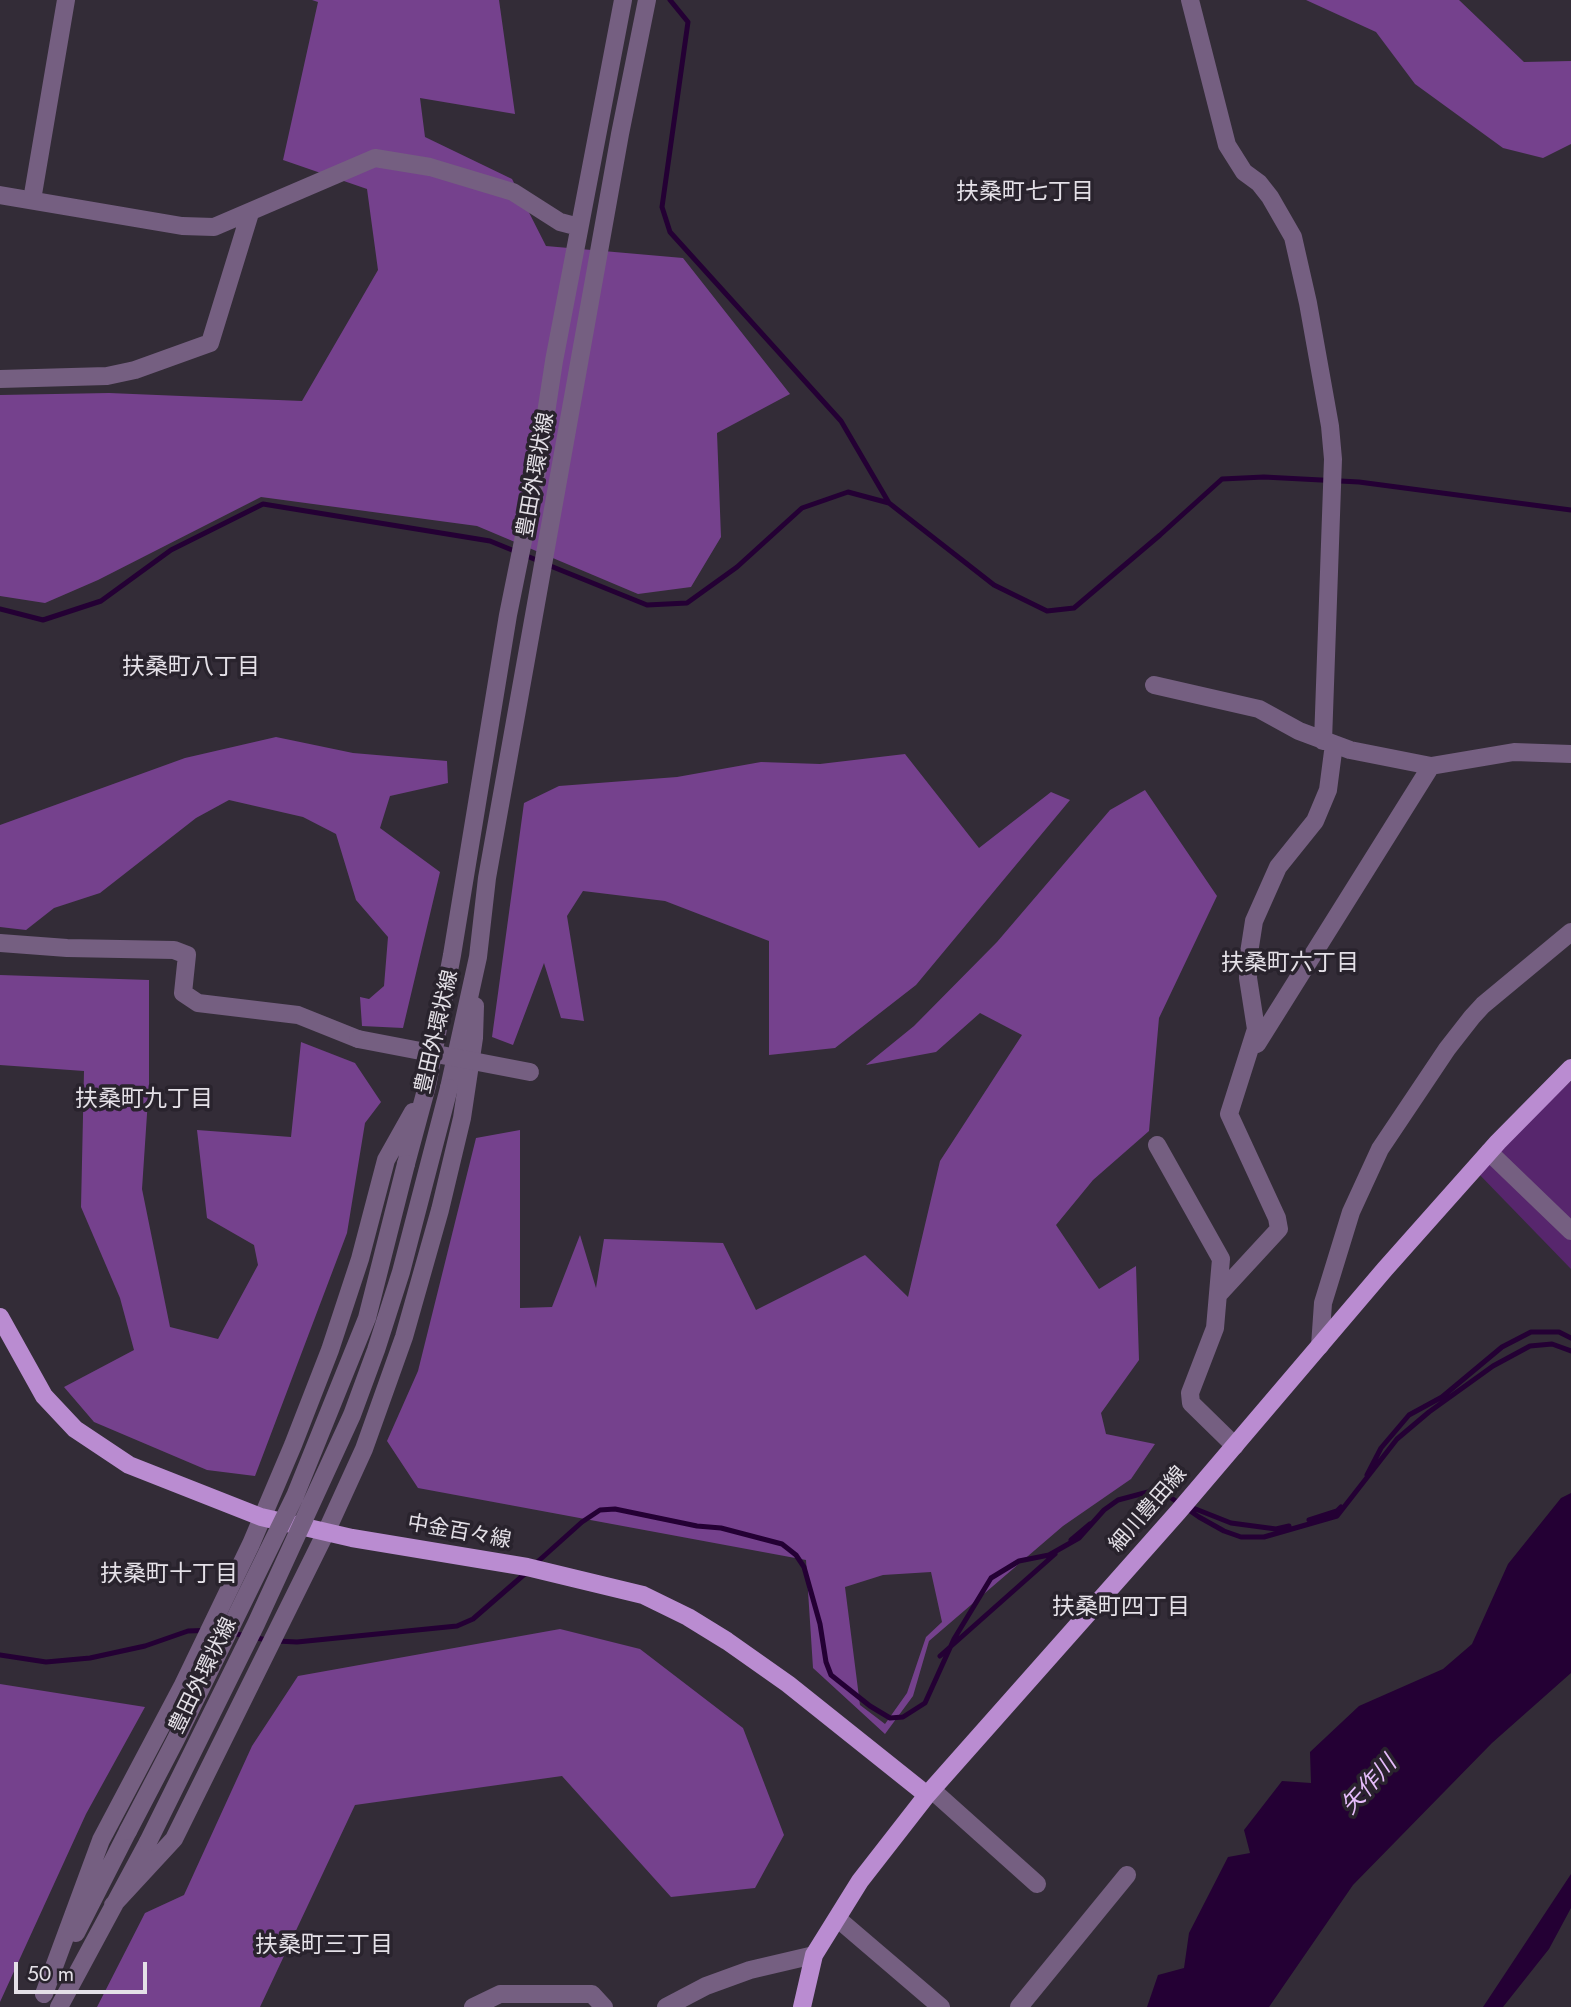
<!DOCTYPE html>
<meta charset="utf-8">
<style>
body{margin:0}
#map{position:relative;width:1571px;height:2007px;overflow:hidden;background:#332c37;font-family:Jost,sans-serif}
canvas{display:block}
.scale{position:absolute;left:14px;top:1962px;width:133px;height:32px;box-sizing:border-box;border:4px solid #e4e0e7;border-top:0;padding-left:9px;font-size:21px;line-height:24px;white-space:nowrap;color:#e4e0e7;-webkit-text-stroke:5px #29232d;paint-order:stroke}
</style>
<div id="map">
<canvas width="1571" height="2007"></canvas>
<div class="scale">50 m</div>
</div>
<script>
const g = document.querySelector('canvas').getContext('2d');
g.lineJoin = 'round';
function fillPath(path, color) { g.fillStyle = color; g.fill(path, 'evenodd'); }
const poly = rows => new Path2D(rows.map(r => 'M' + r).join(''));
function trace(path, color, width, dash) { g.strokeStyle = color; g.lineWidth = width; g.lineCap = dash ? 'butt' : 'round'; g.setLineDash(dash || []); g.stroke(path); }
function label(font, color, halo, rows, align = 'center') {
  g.font = font + ' Jost,"Noto Sans JP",sans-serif'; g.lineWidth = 7; g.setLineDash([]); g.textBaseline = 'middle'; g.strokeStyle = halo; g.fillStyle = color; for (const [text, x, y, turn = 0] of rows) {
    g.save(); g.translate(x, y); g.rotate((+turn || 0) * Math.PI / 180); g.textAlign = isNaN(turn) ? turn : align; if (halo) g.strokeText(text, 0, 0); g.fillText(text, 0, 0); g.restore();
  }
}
fillPath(poly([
 [1571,1081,1571,1269,1475,1170]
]), '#57266d');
fillPath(poly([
 [312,0,499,0,515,114,420,98,425,137,512,179,546,246,683,258,790,394,717,433,721,537,691,587,638,594,477,526,261,497,98,580,45,603,0,596,0,395,109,393,302,401,378,270,367,189,283,160,318,2],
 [1306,0,1459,0,1524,62,1571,61,1571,144,1543,158,1503,148,1415,84,1376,32],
 [276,737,353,753,447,761,448,783,390,796,380,828,440,872,403,1028,362,1026,360,997,369,999,384,986,388,937,356,900,336,834,303,817,229,800,196,818,100,893,54,908,26,930,0,927,0,825,185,758],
 [905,754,979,848,1051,792,1070,800,916,985,835,1048,769,1055,769,941,665,901,583,891,567,916,584,1021,561,1018,544,963,513,1045,492,1037,524,803,559,786,677,777,761,762,820,764],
 [1145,790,1217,896,1159,1018,1149,1131,1093,1180,1056,1225,1099,1289,1136,1266,1139,1360,1101,1413,1106,1434,1155,1444,1131,1479,1063,1526,929,1641,913,1696,885,1734,813,1668,806,1560,418,1488,387,1441,418,1371,476,1138,520,1130,520,1308,552,1307,580,1235,596,1288,604,1239,723,1243,756,1310,865,1255,908,1297,940,1161,1022,1035,980,1013,936,1052,866,1065,914,1026,997,942,1110,810],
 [931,1572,942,1622,926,1637,907,1693,885,1724,860,1705,845,1587,883,1575],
 [0,975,149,980,149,1084,142,1189,170,1327,218,1339,258,1265,254,1245,207,1218,197,1130,291,1137,301,1042,355,1063,381,1102,365,1123,347,1233,255,1476,207,1470,94,1422,64,1387,134,1350,120,1298,81,1207,84,1071,0,1065],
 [560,1629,640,1649,743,1728,784,1835,755,1888,671,1897,562,1776,355,1805,260,2007,97,2007,145,1913,184,1895,252,1746,298,1676],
 [0,1684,145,1707,86,1814,0,2002]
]), '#75418d');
fillPath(poly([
 [1571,1493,1571,1673,1492,1743,1353,1885,1269,2007,1147,2007,1158,1975,1184,1968,1189,1933,1228,1857,1250,1853,1244,1830,1282,1781,1311,1783,1310,1752,1359,1706,1443,1669,1472,1644,1508,1564,1561,1498],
 [1571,1874,1571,1908,1549,1949,1503,2007,1483,2007]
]), '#240034');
trace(poly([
 [670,0,688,22,662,207,670,232,841,421,889,503],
 [548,565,647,605,687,603,737,567,802,508,848,492,889,503,994,585,1047,611,1074,608,1160,535,1222,479,1264,477,1359,482,1571,510],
 [0,609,43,620,101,601,171,550,263,504,490,541,539,561],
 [1367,1475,1381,1448,1409,1415,1442,1397,1502,1347,1531,1332,1559,1332,1571,1338],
 [1188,1506,1231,1523,1276,1529,1289,1526],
 [1309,1520,1337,1511,1341,1507],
 [1071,1540,1090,1524],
 [534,1565,582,1522,600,1510,615,1509,697,1526,721,1528,782,1544,796,1555,804,1567,820,1624,826,1662,831,1675,870,1706,890,1718,903,1717,925,1703,954,1639,991,1578,1019,1561,1049,1555,1079,1538,1104,1510,1118,1500,1148,1492,1167,1495,1199,1517,1224,1531,1241,1537,1264,1537,1337,1516,1397,1439,1429,1412,1493,1366,1530,1346,1552,1344,1571,1351],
 [277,1641,297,1642,457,1626,473,1619,527,1572],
 [0,1655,46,1662,90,1658,145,1646,188,1631,216,1630,267,1640],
 [940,1656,1055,1554]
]), '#240034', 5);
trace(poly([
 [1190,0,1227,145,1244,172,1259,183,1270,197,1293,237,1308,303,1330,426,1333,459,1323,741],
 [0,195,182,226,214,227,375,158,430,167,513,192,560,222,579,227],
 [32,200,66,0],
 [0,379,107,376,135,370,210,343,250,213],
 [1154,685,1259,709,1299,731,1350,750,1431,766,1514,752,1571,754],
 [0,943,67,948,174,950,187,955,183,993,198,1003,298,1015,358,1039],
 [1257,1044,1431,766],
 [449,1088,478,957,487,878,620,134,647,0],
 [1157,1145,1221,1259,1215,1328,1190,1393,1191,1403,1235,1446],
 [1489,1152,1571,1231],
 [406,1164,427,1086,452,955,508,615,537,472,554,361,623,0],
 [1219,1294,1279,1229,1277,1218,1229,1114,1256,1029,1248,978,1249,953,1254,921,1278,867,1315,821,1328,790,1334,744],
 [1320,1346,1323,1303,1351,1212,1380,1149,1447,1049,1472,1017,1483,1005,1571,932],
 [932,1790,1037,1884],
 [113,1905,174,1839,327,1530,364,1449,404,1337,440,1210,462,1118,474,1038,475,1006],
 [838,1919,941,2007],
 [76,1933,128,1831],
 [44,1994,101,1840,183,1685,251,1544,293,1445,330,1350,360,1259,386,1160,413,1112],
 [59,2007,148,1842],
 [473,2007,500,1994,592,1994,604,2007],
 [666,2007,706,1986,750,1970,814,1955],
 [1019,2007,1127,1875]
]), '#755f81', 18);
trace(poly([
 [0,1317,44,1396,75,1429,129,1465,261,1517,352,1538,527,1567,643,1595,688,1617,727,1641,788,1684,927,1795],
 [802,2007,814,1955,860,1881,927,1795,1178,1512,1385,1269,1498,1142,1571,1068]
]), '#ba8cd1', 18);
trace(poly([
 [358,1039,530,1072],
 [128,1831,175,1741,295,1496,367,1318,406,1164],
 [148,1842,256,1624,352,1415,376,1350,401,1272,449,1088]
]), '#755f81', 18);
label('21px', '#e4e0e7', '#29232d', [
 ["豊田外環状線",537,475,-80],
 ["豊田外環状線",438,1032,-77],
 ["細川豊田線",1149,1510,-49],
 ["中金百々線",459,1533,10],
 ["豊田外環状線",204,1676,-64]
]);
label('23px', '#e4e0e7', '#29232d', [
 ["扶桑町七丁目",1025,193],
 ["扶桑町八丁目",191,668],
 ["扶桑町六丁目",1290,964],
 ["扶桑町九丁目",144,1100],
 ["扶桑町十丁目",169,1575],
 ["扶桑町四丁目",1121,1608],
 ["扶桑町三丁目",324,1946]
]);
label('italic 23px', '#e5bcfb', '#29232d', [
 ["矢作川",1370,1786,-48]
]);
</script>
